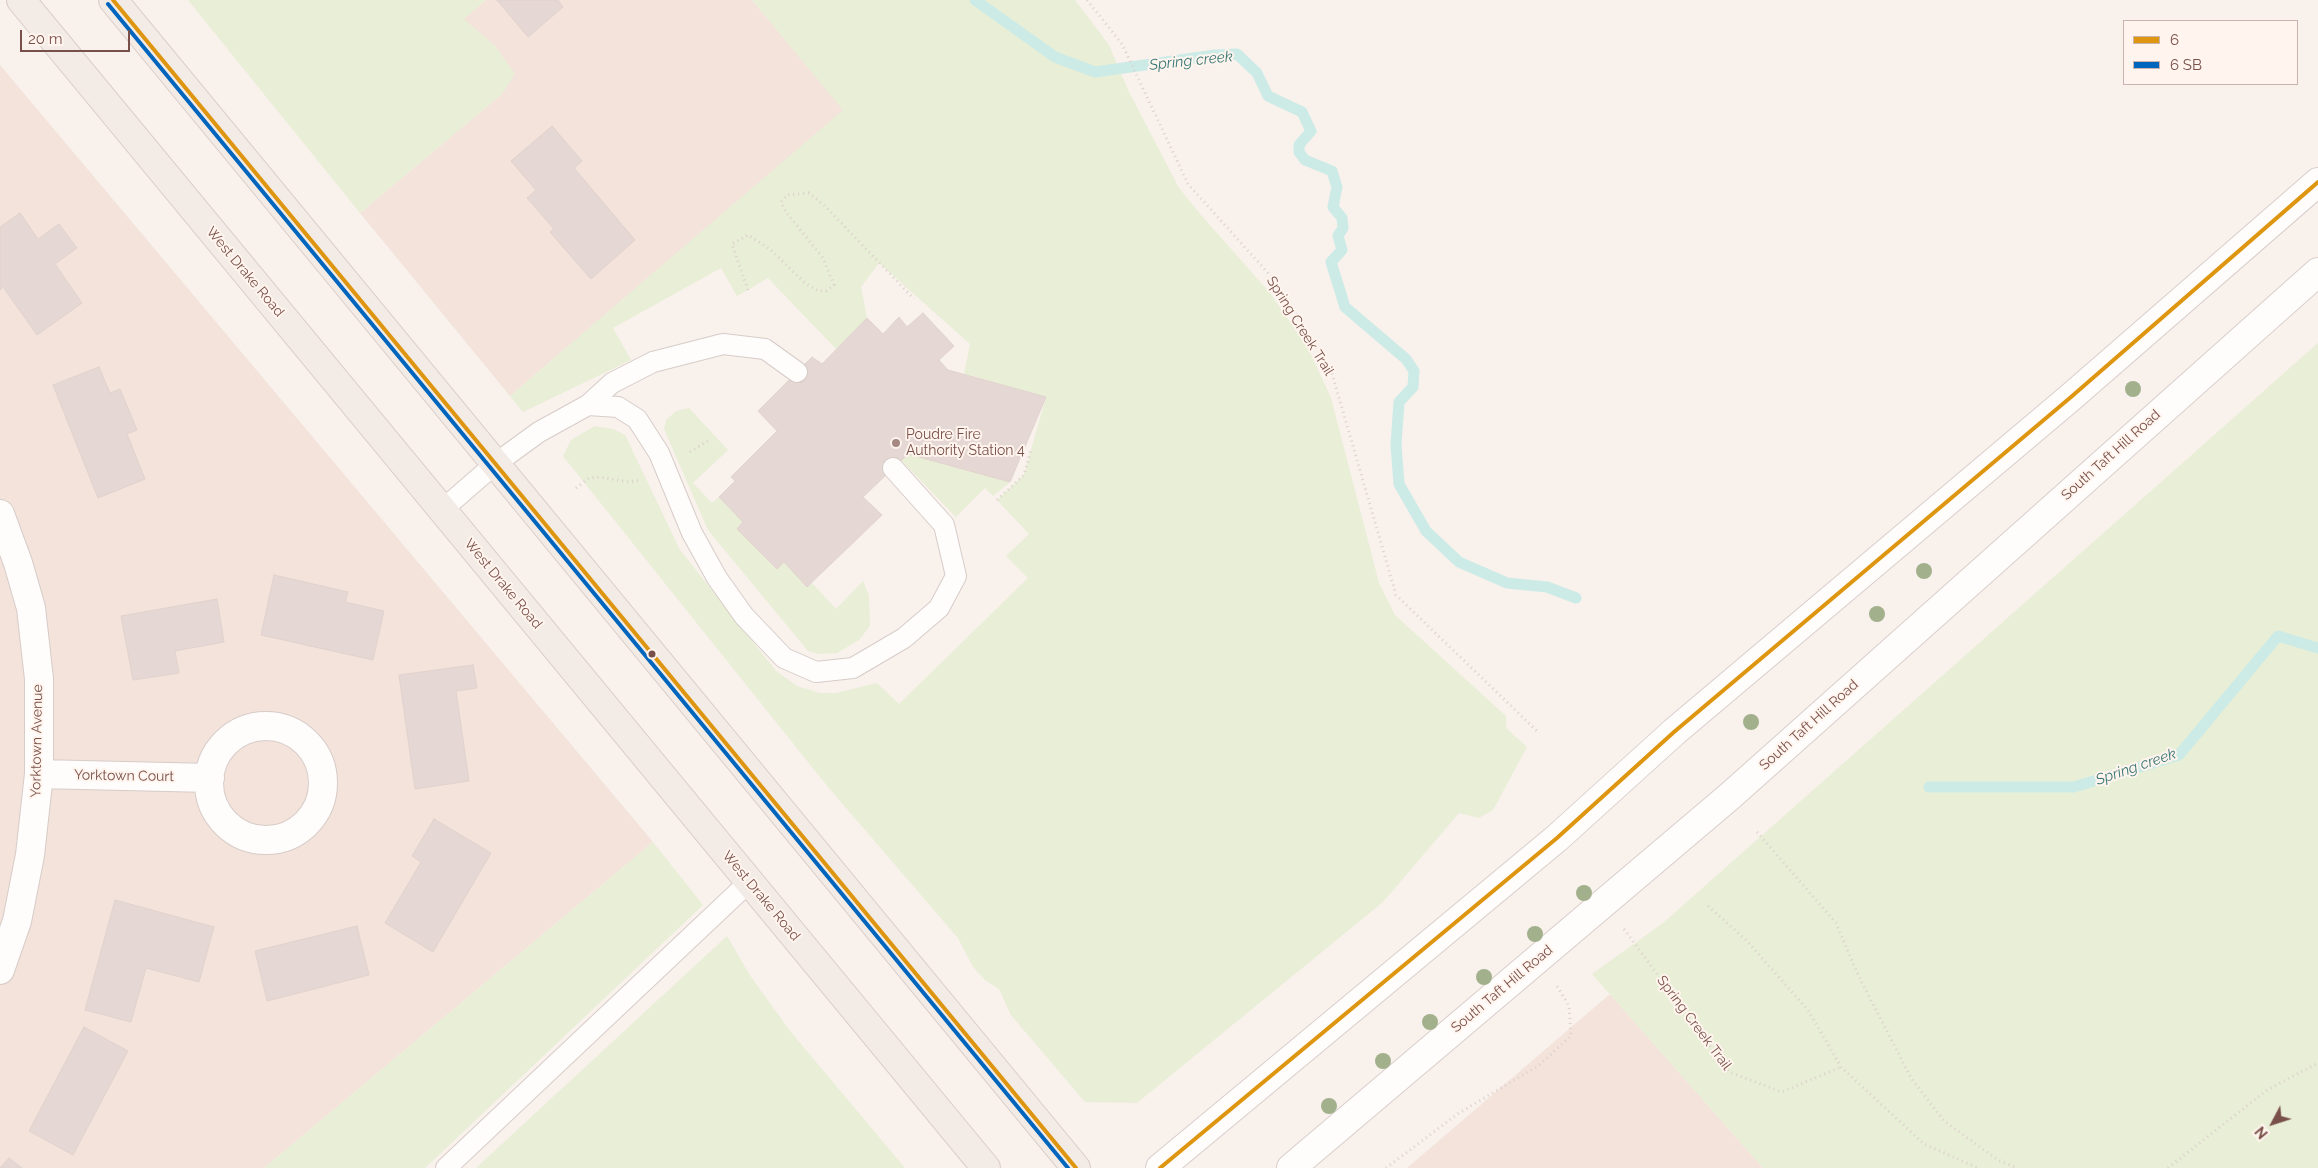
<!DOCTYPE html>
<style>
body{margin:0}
#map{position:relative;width:2318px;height:1168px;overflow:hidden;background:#f8f1ec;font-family:Raleway,sans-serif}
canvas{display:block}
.legend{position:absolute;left:2123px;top:20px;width:175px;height:65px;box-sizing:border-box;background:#fff5ee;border:1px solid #c9b3ac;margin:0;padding:6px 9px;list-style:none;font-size:15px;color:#795049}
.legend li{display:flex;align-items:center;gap:10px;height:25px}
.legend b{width:25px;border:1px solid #c9b3ac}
.north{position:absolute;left:2248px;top:1098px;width:50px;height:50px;-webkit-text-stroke:4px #fff5ee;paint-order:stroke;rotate:230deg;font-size:14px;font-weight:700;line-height:20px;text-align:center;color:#795049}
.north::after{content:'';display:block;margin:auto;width:18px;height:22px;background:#795049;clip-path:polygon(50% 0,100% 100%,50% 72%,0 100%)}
.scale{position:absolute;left:20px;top:30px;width:110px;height:22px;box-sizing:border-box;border:2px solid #795049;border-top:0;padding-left:6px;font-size:15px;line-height:18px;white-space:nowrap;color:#795049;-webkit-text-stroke:4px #fff5ee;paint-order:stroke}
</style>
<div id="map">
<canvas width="2318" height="1168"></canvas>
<ul class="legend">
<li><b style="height:6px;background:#de950f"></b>6</li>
<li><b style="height:6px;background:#0065bd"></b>6 SB</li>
</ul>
<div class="north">N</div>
<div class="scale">20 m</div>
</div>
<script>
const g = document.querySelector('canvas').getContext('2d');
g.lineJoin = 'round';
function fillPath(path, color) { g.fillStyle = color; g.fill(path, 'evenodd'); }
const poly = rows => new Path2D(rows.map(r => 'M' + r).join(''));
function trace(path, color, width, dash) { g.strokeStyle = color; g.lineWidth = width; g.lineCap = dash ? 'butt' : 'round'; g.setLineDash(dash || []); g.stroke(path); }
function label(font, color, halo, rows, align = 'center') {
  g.font = font + ' Raleway,sans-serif'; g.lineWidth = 4; g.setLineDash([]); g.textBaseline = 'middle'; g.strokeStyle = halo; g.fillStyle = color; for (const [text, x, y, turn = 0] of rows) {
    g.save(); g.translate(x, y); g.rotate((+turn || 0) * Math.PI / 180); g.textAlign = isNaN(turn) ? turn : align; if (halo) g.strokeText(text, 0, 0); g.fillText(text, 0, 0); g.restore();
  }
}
fillPath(poly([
 [486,0,752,0,844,110,510,396,360,213,502,94,514,74,495,46,463,19],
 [0,65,653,842,264,1168,0,1168],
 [1610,994,1763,1168,1407,1168]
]), '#f3e3db');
fillPath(poly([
 [188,0,486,0,464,19,495,46,515,74,502,94,360,213],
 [752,0,1075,0,1109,45,1127,88,1179,188,1201,215,1270,293,1308,348,1331,398,1379,583,1395,615,1506,716,1506,728,1527,747,1493,810,1479,818,1459,813,1383,902,1137,1103,1085,1102,1011,1015,999,989,985,980,973,967,958,938,828,787,563,456,571,440,595,426,613,429,625,435,680,550,776,671,797,686,820,693,836,693,877,683,899,704,1028,578,1006,556,1029,534,997,500,1024,475,1046,397,964,374,970,344,879,263,861,287,867,318,837,350,768,278,737,296,721,268,613,328,631,360,523,412,510,396,843,110],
 [2318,343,2318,1168,1763,1168,1592,974,1663,923],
 [689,408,728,450,693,483,712,503,719,497,743,522,737,529,776,569,784,562,807,587,812,583,836,609,863,581,869,596,870,626,859,640,837,653,819,654,808,651,708,530,664,429,666,420,676,411],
 [908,454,1010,482,993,496,985,488,956,517,901,460],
 [653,842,703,905,425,1168,264,1168],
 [727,936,751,977,790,1031,905,1168,476,1168]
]), '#e9eed6');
trace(poly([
 [975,0,1055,57,1095,72,1215,55,1237,54,1257,73,1268,96,1302,112,1311,131,1299,145,1299,152,1305,160,1332,171,1337,187,1333,207,1342,218,1343,228,1338,236,1342,250,1331,262,1345,307,1406,359,1414,371,1413,387,1399,402,1396,445,1399,484,1426,531,1459,562,1507,583,1547,587,1576,598],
 [1929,787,2074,787,2179,755,2278,636,2318,648]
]), '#ccebe7', 11);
const building = poly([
 [497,0,558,0,563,7,528,37,497,0],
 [552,126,582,161,574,168,635,240,591,279,550,232,554,229,527,198,536,190,511,161,552,126],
 [20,213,38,239,59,224,77,248,55,264,82,303,37,335,3,287,0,290,0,227,20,213],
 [923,313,954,346,939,360,948,370,1046,397,1010,482,908,454,863,497,882,515,807,587,784,562,777,569,737,529,743,522,719,497,735,481,731,477,777,431,758,411,812,357,822,364,867,318,883,334,899,317,907,327,923,313],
 [99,367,110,393,120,389,137,430,127,434,145,479,98,498,53,385,99,367],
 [274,575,348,592,345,602,384,611,373,660,261,635,274,575],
 [217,599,224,642,175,651,179,673,133,680,121,616,217,599],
 [473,665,477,688,456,691,469,781,415,789,399,675,473,665],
 [434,819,491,853,433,952,385,923,421,862,412,856,434,819],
 [115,900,214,927,199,982,146,968,131,1022,85,1010,115,900],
 [357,926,369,975,267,1001,255,951,357,926],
 [84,1027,128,1051,73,1155,29,1131,84,1027],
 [9,1158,22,1168,0,1168,9,1158]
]);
fillPath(building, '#e5d7d3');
trace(building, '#e1d2ce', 1);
const lane = poly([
 [588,405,612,383,653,362,723,344,765,349,797,372],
 [442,510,495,464,539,432,588,405,618,407,637,419,659,453,692,533,717,578,744,616,784,658,816,672,853,668,904,638,939,608,956,576,944,525,893,468],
 [446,1168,749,882]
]);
const street = poly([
 [0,514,18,563,31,608,39,679,39,774,30,855,17,921,0,970],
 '209 783a57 57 0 1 1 114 0a57 57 0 1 1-114 0Z',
 [39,774,210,778]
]);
const secondary = poly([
 [1160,1168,1557,838,1674,732,2071,397,2318,182],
 [1291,1168,1730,796,2318,272]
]);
const primary = poly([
 [21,0,986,1168],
 [113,0,1076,1168]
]);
trace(lane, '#d7ccc8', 22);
trace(street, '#d7ccc8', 30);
trace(secondary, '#d9ceca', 30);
trace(primary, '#dacdc9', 30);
trace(poly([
 [1087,0,1122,44,1188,184,1277,283,1331,370,1396,595,1537,731],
 [748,290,732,244,748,235,771,250,805,283,818,291,826,291,834,285,823,258,786,212,781,202,787,195,809,193,825,206,914,299],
 [690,452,709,440],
 [576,488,589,478,600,477,629,482,639,480],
 [997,500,1024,475,1031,450],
 [1757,832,1836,923,1858,975,1911,1078,1944,1121,1998,1160,2017,1168],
 [1708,906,1746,940,1808,1010,1841,1067,1924,1144,1978,1168],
 [1624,929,1729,1072,1782,1092,1841,1067],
 [1386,1168,1459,1113,1538,1066,1571,1036,1569,1006,1557,986],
 [2168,1168,2267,1090,2318,1063]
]), '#dbd0cd', 3, [1, 4]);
trace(lane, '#fefdfc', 20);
trace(street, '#fefdfc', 28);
trace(secondary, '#fefdfc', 28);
trace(primary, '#f3ebe5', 28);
trace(poly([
 [113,0,1076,1168],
 [1160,1168,1557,838,1674,732,2071,397,2318,182]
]), '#de950f', 4);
trace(poly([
 [108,4,1068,1168]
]), '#0065bd', 4);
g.fillStyle = '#a2b08c';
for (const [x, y] of [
 [2133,389],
 [1924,571],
 [1877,614],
 [1751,722],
 [1584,893],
 [1535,934],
 [1484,977],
 [1430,1022],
 [1383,1061],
 [1329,1106]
]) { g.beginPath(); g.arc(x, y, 8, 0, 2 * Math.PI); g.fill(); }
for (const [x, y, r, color] of [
 [896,443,5,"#a58882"],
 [652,654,4.5,"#795049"]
]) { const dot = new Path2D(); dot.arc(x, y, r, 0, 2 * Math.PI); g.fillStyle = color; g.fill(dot); trace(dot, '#fff5ee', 2); }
label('14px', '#795049', '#fff5ee', [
 ["West Drake Road",245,272,50],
 ["Spring Creek Trail",1300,326,58],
 ["South Taft Hill Road",2111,455,-42],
 ["West Drake Road",503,584,50],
 ["South Taft Hill Road",1809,725,-42],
 ["Yorktown Avenue",37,741,-89],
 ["Yorktown Court",124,776,1],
 ["West Drake Road",761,896,50],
 ["South Taft Hill Road",1502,989,-40],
 ["Spring Creek Trail",1694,1023,53]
]);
label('14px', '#795049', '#fff5ee', [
 ["Poudre Fire",906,435],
 ["Authority Station 4",906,451]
], 'left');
label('italic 15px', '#397774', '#fff5ee', [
 ["Spring creek",1191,61,-6],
 ["Spring creek",2136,767,-19]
]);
</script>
